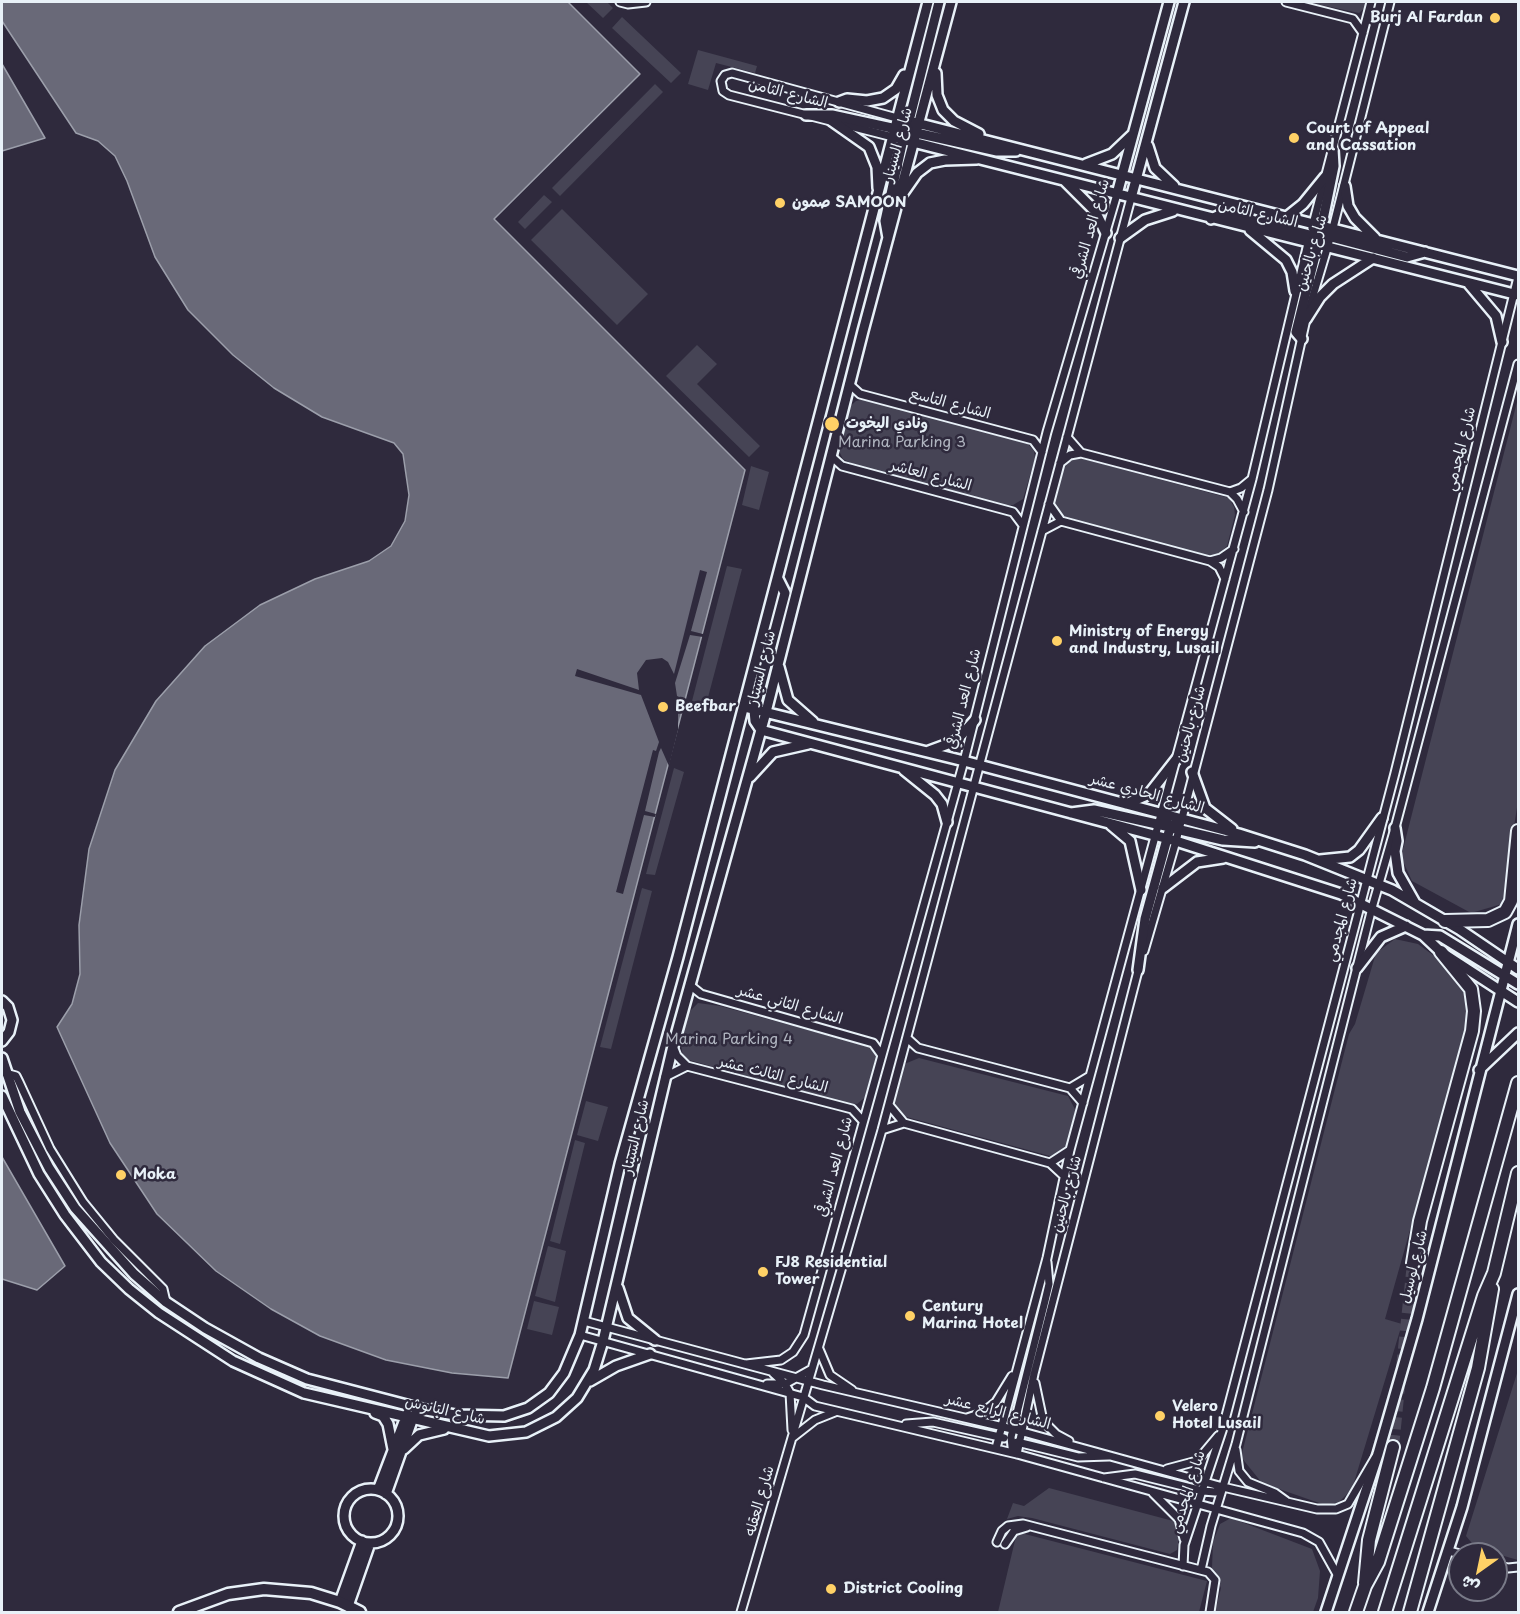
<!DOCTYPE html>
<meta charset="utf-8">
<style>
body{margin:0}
#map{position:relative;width:1520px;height:1614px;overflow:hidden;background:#2f2a3d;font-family:"Playpen Sans","Playpen Sans Arabic",sans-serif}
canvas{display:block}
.frame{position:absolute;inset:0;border:3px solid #e8f1f8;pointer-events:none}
.north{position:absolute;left:1448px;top:1542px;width:60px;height:60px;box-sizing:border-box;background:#2f2a3d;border:2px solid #797a88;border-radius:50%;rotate:213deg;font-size:16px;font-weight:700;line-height:24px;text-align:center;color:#e8f1f8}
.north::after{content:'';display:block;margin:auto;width:21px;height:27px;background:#ffd166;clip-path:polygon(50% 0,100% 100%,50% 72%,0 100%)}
</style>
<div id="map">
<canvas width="1520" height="1614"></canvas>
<div class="frame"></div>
<div class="north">ش</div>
</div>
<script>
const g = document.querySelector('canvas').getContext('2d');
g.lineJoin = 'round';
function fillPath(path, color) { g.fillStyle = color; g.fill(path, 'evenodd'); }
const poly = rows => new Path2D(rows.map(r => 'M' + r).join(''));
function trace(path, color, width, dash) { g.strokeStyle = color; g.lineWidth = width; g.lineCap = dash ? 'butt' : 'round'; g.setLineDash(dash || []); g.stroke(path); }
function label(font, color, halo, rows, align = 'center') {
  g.font = font + ' "Playpen Sans","Playpen Sans Arabic",sans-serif'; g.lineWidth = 5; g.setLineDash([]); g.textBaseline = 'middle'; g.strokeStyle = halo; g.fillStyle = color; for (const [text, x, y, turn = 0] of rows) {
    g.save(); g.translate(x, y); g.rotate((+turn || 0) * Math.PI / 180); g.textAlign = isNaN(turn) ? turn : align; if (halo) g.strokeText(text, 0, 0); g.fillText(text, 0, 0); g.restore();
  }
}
fillPath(poly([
 [586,2,607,2,613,8,603,18],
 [1307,2,1369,2,1367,6,1359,13],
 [622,17,681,73,671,83,612,28],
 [698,50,757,66,755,73,716,63,708,90,688,84],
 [655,84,663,92,560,196,552,188],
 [544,195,552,202,525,229,518,222],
 [562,209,648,294,617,325,531,240],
 [697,345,717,364,697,384,760,446,749,457,666,376],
 [1518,398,1518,801,1502,904,1471,913,1412,881,1401,857],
 [865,399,1028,444,1034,451,1035,459,1023,499,1013,505,1004,505,857,466,843,459,837,447,847,409,856,401],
 [1076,457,1229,498,1234,507,1235,515,1227,546,1220,553,1210,557,1065,518,1052,505,1061,467],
 [751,466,769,472,759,510,742,505],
 [727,566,742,569,706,705,692,701],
 [674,768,684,772,655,875,646,874],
 [642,888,652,891,611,1049,600,1047],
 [1395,939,1418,944,1441,961,1466,988,1469,1020,1385,1319,1402,1324,1352,1489,1339,1502,1325,1505,1262,1483,1241,1457,1349,1034,1355,1024,1376,953],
 [698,1003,720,1006,870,1047,876,1054,877,1063,868,1095,857,1104,843,1103,689,1060,683,1056,680,1040,686,1015],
 [919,1058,1068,1096,1078,1115,1070,1144,1057,1155,1050,1156,903,1116,894,1102,894,1091,902,1065],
 [586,1101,608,1107,598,1141,577,1135],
 [575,1140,585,1143,560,1244,550,1241],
 [548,1246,566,1251,555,1302,535,1296],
 [534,1301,559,1307,552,1335,527,1329],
 [1518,1370,1518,1560,1476,1548,1466,1536],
 [1049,1488,1177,1522,1180,1532,1177,1550,1170,1554,1032,1518,1018,1516,1007,1519,1013,1503,1024,1506],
 [1231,1518,1312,1549,1320,1571,1318,1598,1313,1612,1215,1612,1221,1588,1212,1568,1213,1542,1220,1524],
 [1017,1532,1207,1581,1199,1612,998,1612]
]), '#464455');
const water = poly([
 [2,2,568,2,640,74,494,219,745,470,508,1378,452,1373,386,1360,320,1336,271,1309,216,1271,157,1214,110,1143,57,1027,72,1004,80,974,79,925,89,849,115,770,156,701,205,646,260,605,315,579,369,561,391,546,405,521,409,495,403,454,394,443,322,417,274,388,233,355,188,310,155,257,127,181,115,156,98,141,76,133,2,21,2,2],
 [2,64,45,138,2,151,2,64],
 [2,1157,65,1266,37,1290,2,1279,2,1157]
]);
fillPath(water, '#696978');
trace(water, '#9c9fab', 1.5);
fillPath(poly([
 [700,570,707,572,691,631,703,634,703,637,690,635,675,683,677,696,686,700,683,713,678,713,678,730,669,766,661,748,659,752,645,811,656,814,655,817,644,815,623,894,616,892,653,750,656,751,659,742,641,695,575,676,577,669,639,690,637,673,646,660,662,658,668,662,674,674]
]), '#2f2a3d');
trace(poly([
 [1402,1367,1413,1263],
 [1393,1447,1399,1387]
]), '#4b4859', 12, [12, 6]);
const street = poly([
 [620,2,628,4,646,2],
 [1286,2,1353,19,1363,33],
 [893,137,729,95,723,91,721,81,725,75,732,73,897,118],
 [1312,228,1371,2],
 [1332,232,1390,2],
 [849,384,860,394,1033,440,1042,452],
 [1067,437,1081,453,1230,492,1237,499,1244,512],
 [832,457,842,466,1013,512,1022,524],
 [1060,463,1070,455,1081,453],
 [1230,492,1241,488,1252,479],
 [1049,504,1061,521,1210,561,1219,567,1225,579],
 [1042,531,1061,521],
 [1210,561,1221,558,1234,549],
 [1144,951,1176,841,1268,490,1306,319,1329,242],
 [691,986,701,994,873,1043,881,1054],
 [907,1038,918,1048,1070,1088,1083,1103],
 [673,1046,677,1056,687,1066,852,1109,863,1121],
 [5,1073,16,1076,19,1082,50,1149,83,1202,114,1240,163,1289,166,1302],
 [665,1077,687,1066],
 [1070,1088,1090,1076],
 [889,1105,904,1123],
 [882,1130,904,1123,1050,1163,1064,1176],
 [1050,1163,1070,1150],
 [584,1321,823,1385,1012,1429,1223,1487,1317,1509,1336,1509,1348,1504,1375,1458],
 [580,1335,803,1397,815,1406,1017,1454,1303,1533,1319,1542,1338,1576],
 [819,1349,830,1375,852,1390],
 [746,1364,781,1360,793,1352,804,1335,964,761,1047,432,1117,194],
 [773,1373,785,1384,790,1393,792,1430],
 [1035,1383,1043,1421,1056,1434,1069,1441],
 [767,1384,785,1384,812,1369],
 [967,1418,982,1413,996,1402,1012,1376],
 [906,1424,933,1422,1004,1438],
 [792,1438,815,1420,835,1412],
 [1017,1442,1078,1457,1109,1456],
 [996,1448,1047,1258,1070,1150,1252,479,1309,239],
 [1236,1450,1239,1471,1248,1482,1275,1493,1286,1501],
 [1017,1454,1034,1374,1139,967],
 [1017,1454,1012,1447,1011,1437,1045,1301,1049,1284,1047,1262],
 [1167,1469,1197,1461,1218,1436],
 [1104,1478,1135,1474,1203,1491,1215,1492,1223,1487],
 [1153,1493,1179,1519,1184,1539],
 [997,1542,1002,1531,1008,1526,1023,1524,1208,1572,1215,1580,1210,1612],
 [1005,1544,1014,1531,1027,1527],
 [1449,1551,1460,1554],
 [1496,1565,1508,1568,1518,1567],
 [1183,1566,1184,1545,1222,1431,1395,773,1518,277],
 [1201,1570,1211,1526,1236,1444,1372,908,1395,828,1518,364],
 [741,1612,882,1130,1131,198]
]);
const secondary = poly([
 [936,73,937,95,943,110,954,121,979,134],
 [839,102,847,99,867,101,883,98,896,89,904,75],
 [806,115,832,115,901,130],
 [897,118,1518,276],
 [832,121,869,147,877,167,878,188],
 [912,132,997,151,1016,151],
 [893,137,1518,295],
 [914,142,909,121,939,2],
 [1148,146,1155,168,1174,186],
 [1086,164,1112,154,1132,135],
 [1065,181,1095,211,1106,233],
 [1345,186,1348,206,1355,218,1375,238],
 [903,193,917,173,930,163,945,160,977,159],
 [1117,194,1169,2],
 [1131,198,1184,2],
 [1288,216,1303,204,1325,177],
 [1211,219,1224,213,1310,235,1333,229],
 [1321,229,1334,166,1333,149],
 [1250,230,1286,260,1292,272,1295,291],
 [888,238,885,221,904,135,897,118],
 [1120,238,1145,220,1173,211],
 [1314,240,1331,237,1407,257,1425,252],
 [1469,284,1496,316,1502,342],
 [1306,319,1320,297,1333,284,1373,258],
 [1302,339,1296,332,1318,244,1317,238],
 [779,667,788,700,813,722],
 [744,707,964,761,1239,834,1305,855,1392,890,1459,929,1518,969],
 [761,730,1176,841,1341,894,1423,935,1441,952,1518,1002],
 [761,730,755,721,754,710,785,593,778,579],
 [929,751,956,741,975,720],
 [904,770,935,795,942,804,947,822],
 [1192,772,1205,808,1232,829],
 [750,777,773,752,808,744],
 [1126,804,1149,794,1178,757],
 [1071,813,1094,810,1170,827,1182,819],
 [1111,825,1130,841,1141,890],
 [1172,828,1223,840,1255,842],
 [1395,828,1397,841,1395,851,1398,873,1415,903],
 [1320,860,1350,857,1359,850,1382,818],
 [1163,888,1197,862,1223,858],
 [1423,935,1440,936,1518,984],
 [1357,968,1381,937,1406,926],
 [1138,970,1145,919,1170,828,1162,814],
 [2,1001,8,1007,12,1020,9,1032,2,1041],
 [2,1058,20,1112,49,1168,75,1208,134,1274,166,1302,205,1328,259,1358,307,1379,426,1410,455,1415,504,1416,528,1408,549,1393,564,1373,580,1335,620,1164,678,957,928,2],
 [1479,1070,1518,1033],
 [2,1096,39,1174,65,1215,101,1262,129,1289,159,1313,233,1361,304,1393,489,1436,526,1432,556,1417,577,1398,594,1370,603,1341,673,1046,766,712,863,331,951,2],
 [618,1288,628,1318,655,1340],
 [590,1381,616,1366,650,1354],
 [375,1413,383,1416,388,1424,393,1449],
 [404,1449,419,1435,444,1429],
 '344 1516a27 27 0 1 1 54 0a27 27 0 1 1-54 0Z',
 [378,1490,407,1414],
 [386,1494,414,1415],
 [340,1602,362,1541],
 [348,1606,370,1543],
 [1326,1612,1378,1454,1417,1319,1518,924],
 [1428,1612,1462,1507,1518,1294]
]);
const primary = poly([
 [179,1612,228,1594,264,1589,311,1593,340,1602,360,1612]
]);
const highway = poly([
 [1445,921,1488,920,1505,912,1511,901,1518,831],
 [1413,1263,1420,1221,1472,1031,1474,1011,1471,989,1441,952],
 [1365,1583,1369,1540,1393,1447],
 [1356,1612,1365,1586,1378,1562,1433,1388,1518,1083],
 [1385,1612,1484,1296,1494,1273,1518,1173],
 [1410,1612,1478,1368,1492,1289]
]);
trace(street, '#e8f1f8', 11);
trace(secondary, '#e8f1f8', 14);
trace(primary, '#e8f1f8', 15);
trace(highway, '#e8f1f8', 16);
trace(street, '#2f2a3d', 7);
trace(secondary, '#2f2a3d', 9);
trace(primary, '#2f2a3d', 10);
trace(highway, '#2f2a3d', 12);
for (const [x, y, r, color] of [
 [1495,18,6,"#ffd166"],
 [1294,138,6,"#ffd166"],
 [780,203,6,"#ffd166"],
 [832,424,8,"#ffd166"],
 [1057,641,6,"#ffd166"],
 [663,707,6,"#ffd166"],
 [121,1175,6,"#ffd166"],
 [763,1272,6,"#ffd166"],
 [910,1316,6,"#ffd166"],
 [1160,1416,6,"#ffd166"],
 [831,1589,6,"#ffd166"]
]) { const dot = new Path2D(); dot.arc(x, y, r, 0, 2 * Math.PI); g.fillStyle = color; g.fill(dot); trace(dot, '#2f2a3d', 2); }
label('bold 15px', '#e8f1f8', '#2f2a3d', [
 ["Burj Al Fardan",1483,18,"right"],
 ["Court of Appeal",1306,129],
 ["and Cassation",1306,146],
 ["صمون SAMOON",792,203],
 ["ونادي اليخوت",846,424],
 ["Ministry of Energy",1069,632],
 ["and Industry, Lusail",1069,649],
 ["Beefbar",675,707],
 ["Moka",133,1175],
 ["FJ8 Residential",775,1263],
 ["Tower",775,1280],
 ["Century",922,1307],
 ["Marina Hotel",922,1324],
 ["Velero",1172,1407],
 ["Hotel Lusail",1172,1424],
 ["District Cooling",843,1589]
], 'left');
label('15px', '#e8f1f8', '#2f2a3d', [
 ["الشارع الثامن",788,94,14],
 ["شارع السينار",898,145,-75],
 ["الشارع الثامن",1258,214,13],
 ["شارع العد الشرقي",1091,229,-74],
 ["شارع بالحنين",1312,253,-74],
 ["الشارع التاسع",950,404,15],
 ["شارع المجدمي",1461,449,-76],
 ["الشارع العاشر",931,476,15],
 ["شارع السينار",762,668,-76],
 ["شارع العد الشرقي",964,699,-76],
 ["شارع بالحنين",1191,724,-75],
 ["الشارع الحادي عشر",1147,794,15],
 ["شارع المجدمي",1342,920,-75],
 ["الشارع الثاني عشر",790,1005,16],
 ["الشارع الثالث عشر",773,1075,14],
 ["شارع السينار",636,1137,-77],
 ["شارع العد الشرقي",835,1167,-75],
 ["شارع بالحنين",1067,1194,-75],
 ["شارع لوسيل",1414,1267,-76],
 ["شارع البانوش",445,1411,13],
 ["الشارع الرابع عشر",998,1412,14],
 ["شارع المجدمي",1188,1492,-72],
 ["شارع العقله",760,1501,-74]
]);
label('15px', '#afb4bf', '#2f2a3d', [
 ["Marina Parking 3",902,443],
 ["Marina Parking 4",729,1040]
]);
</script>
